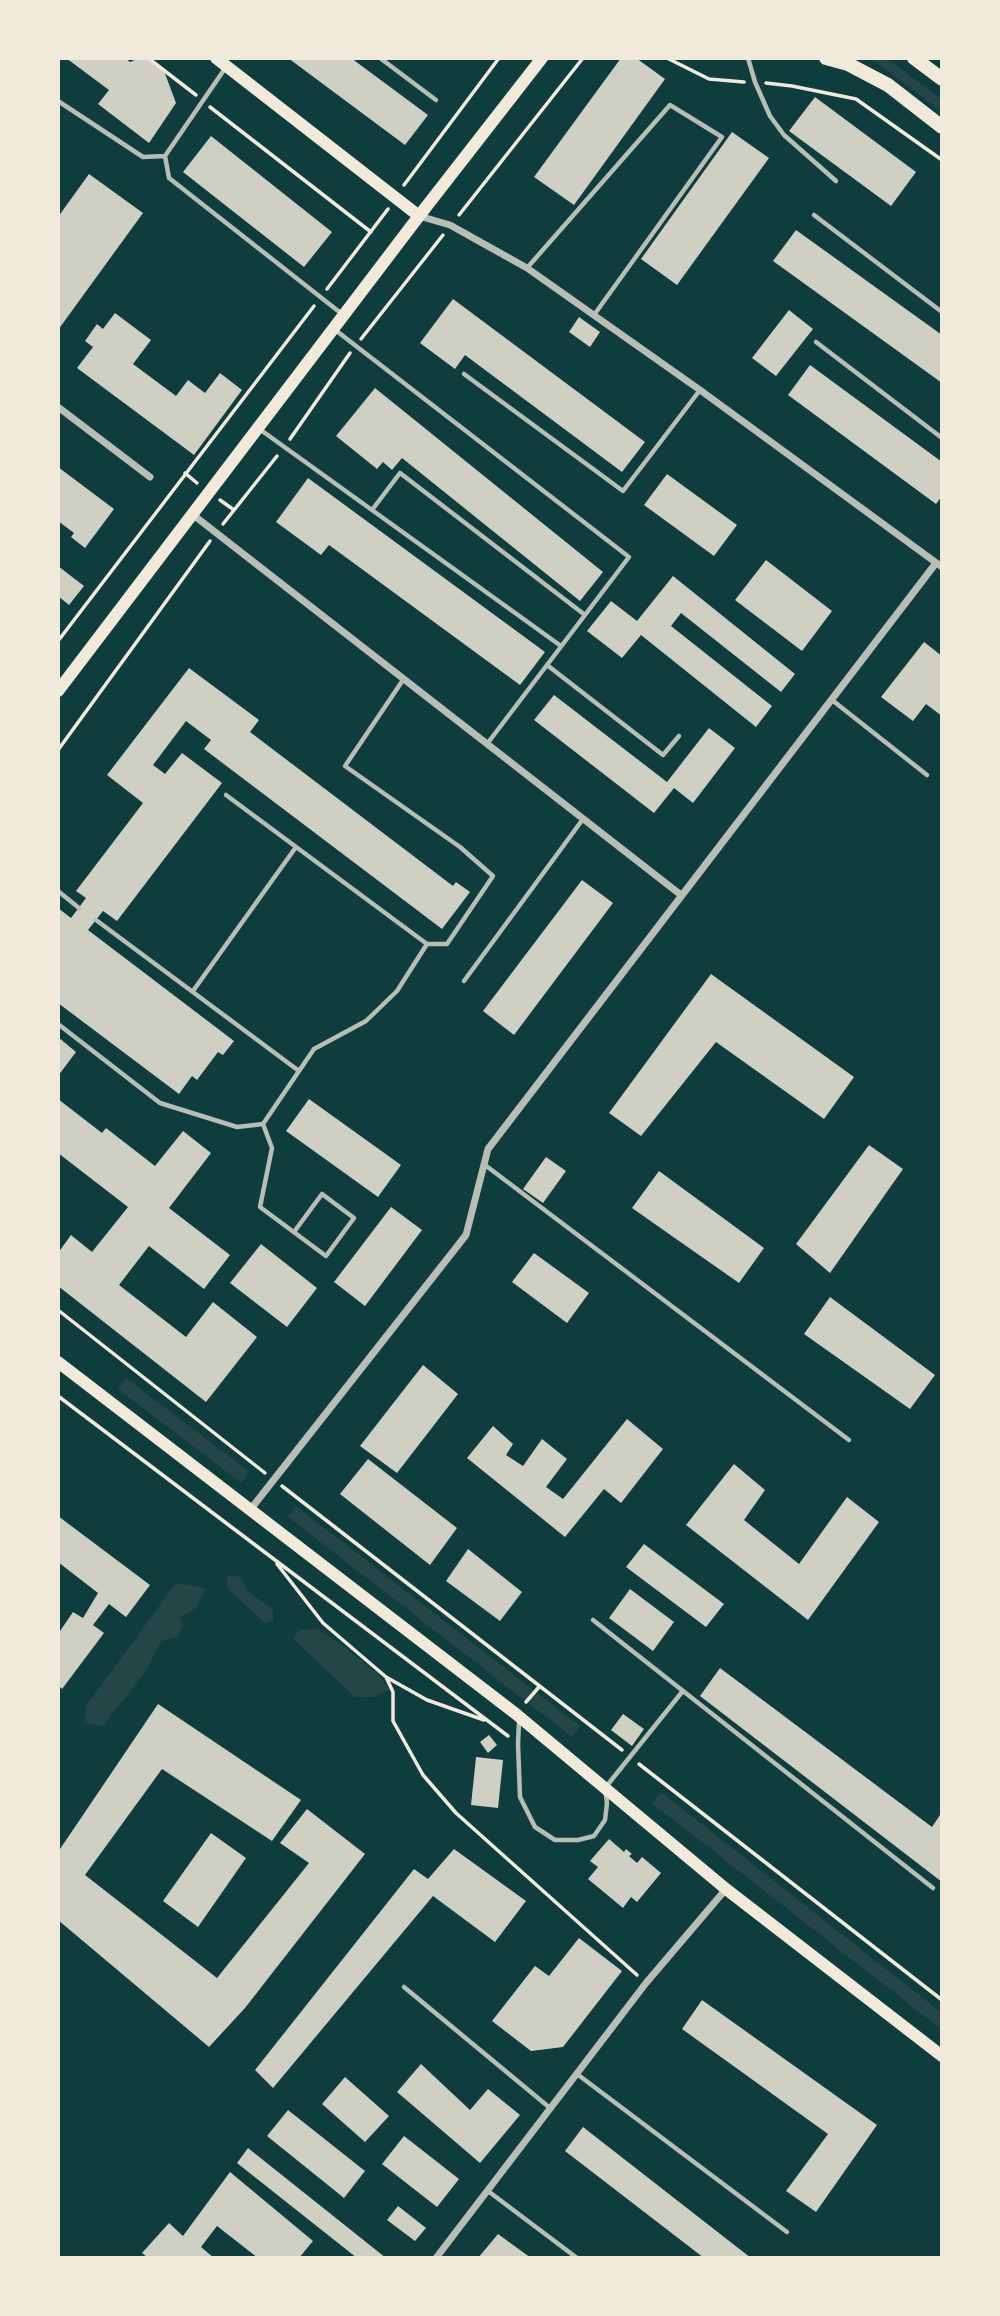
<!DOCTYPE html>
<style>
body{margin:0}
#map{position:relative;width:1000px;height:2316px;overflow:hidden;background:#0f3d3e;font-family:Arial,sans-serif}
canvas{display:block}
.frame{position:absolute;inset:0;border:60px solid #f1e9da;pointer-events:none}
</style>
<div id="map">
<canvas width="1000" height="2316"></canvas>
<div class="frame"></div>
</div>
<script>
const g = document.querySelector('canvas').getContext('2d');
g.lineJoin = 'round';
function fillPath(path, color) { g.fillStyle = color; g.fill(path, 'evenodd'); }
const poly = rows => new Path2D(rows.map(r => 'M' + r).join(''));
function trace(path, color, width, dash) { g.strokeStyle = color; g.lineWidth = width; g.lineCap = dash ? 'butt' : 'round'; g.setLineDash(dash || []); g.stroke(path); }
fillPath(poly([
 [870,58,886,58,942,100,942,112],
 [126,1378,250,1472,241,1483,118,1389],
 [296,1506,580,1726,572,1737,288,1517],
 [227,1575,240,1577,249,1592,273,1610,273,1621,266,1624,228,1589],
 [176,1583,205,1588,198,1606,187,1614,180,1616,183,1627,176,1638,161,1641,147,1669,103,1726,84,1723,86,1706],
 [318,1629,343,1646,379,1675,389,1689,375,1697,355,1697,293,1639,299,1630],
 [661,1792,942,2013,942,2030,652,1803]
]), '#244646');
fillPath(poly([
 [66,58,125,58,130,62,137,59,151,60,164,71,176,103,149,143,98,104,109,90],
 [288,58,351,58,428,115,405,145],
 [621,58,636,58,665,79,574,205,534,177],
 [815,97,916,172,891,206,789,131],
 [732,132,769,158,677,285,641,259],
 [211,136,332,232,304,267,183,172],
 [89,174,143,213,58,330,58,217],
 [796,230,942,335,942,383,773,261],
 [453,299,645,442,622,472,465,355,455,369,420,343],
 [789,310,813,329,776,376,752,358],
 [115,313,151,340,133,364,176,396,188,380,205,393,220,373,242,390,194,455,77,368,93,347,85,341,97,324,103,329],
 [579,317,600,332,590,347,569,332],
 [810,365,942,462,942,496,936,504,788,395],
 [375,388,603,572,580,601,402,458,392,470,383,462,377,469,336,436],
 [58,467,114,509,85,548,71,537,74,533,58,521],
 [667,474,737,525,714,556,644,505],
 [308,478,545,652,520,685,329,545,321,555,276,522],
 [766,560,832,611,802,651,735,600],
 [58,566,84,586,69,605,58,596],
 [673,576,795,674,781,692,681,613,671,626,772,706,756,727,641,635,622,658,587,631,611,601,637,621],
 [924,642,942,656,942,716,926,704,913,721,881,697],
 [189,668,259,720,250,732,453,886,456,882,470,892,442,929,204,749,211,740,186,721,153,765,165,774,182,753,222,783,117,921,103,911,88,930,234,1041,223,1055,218,1052,197,1080,192,1076,179,1094,58,1003,58,908,71,918,86,898,76,891,143,803,107,775],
 [554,695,667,782,709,728,735,748,693,803,674,788,654,813,534,720],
 [582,880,613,903,514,1035,483,1011],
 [711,974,854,1077,824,1119,716,1042,641,1136,609,1113],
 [58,1037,76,1052,58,1076],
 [58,1099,102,1133,106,1128,155,1166,183,1131,211,1153,169,1208,230,1255,204,1289,149,1246,119,1285,186,1337,213,1302,257,1337,206,1402,58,1286,58,1253,71,1235,92,1252,128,1207,58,1153],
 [309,1099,401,1165,378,1197,286,1131],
 [869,1145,903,1169,830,1273,796,1244],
 [546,1157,566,1171,543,1203,523,1189],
 [659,1171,764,1248,739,1283,632,1208],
 [391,1207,422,1230,365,1306,334,1282],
 [261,1244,317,1288,287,1327,230,1283],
 [534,1253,589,1293,567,1323,512,1282],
 [830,1297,935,1375,910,1409,804,1334],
 [423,1365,458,1394,397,1473,360,1446],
 [627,1419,663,1449,621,1503,604,1489,565,1537,467,1458,493,1426,513,1444,506,1455,523,1466,542,1439,567,1459,546,1487,563,1499],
 [368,1459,457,1528,430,1565,340,1494],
 [734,1464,765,1490,744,1520,799,1564,847,1497,879,1522,808,1620,686,1525],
 [58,1516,150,1585,126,1617,109,1604,93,1625,104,1633,62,1689,58,1685,58,1634,73,1612,83,1618,98,1593,58,1562],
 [644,1544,724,1604,706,1627,626,1567],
 [468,1549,522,1592,500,1621,446,1581],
 [630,1589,674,1622,653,1651,609,1618],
 [720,1668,932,1827,942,1812,942,1882,700,1696],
 [158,1704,301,1800,272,1841,162,1769,85,1875,217,1978,309,1863,280,1843,307,1809,365,1854,245,2008,209,2047,58,1920,58,1852],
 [623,1714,644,1729,632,1746,611,1730],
 [489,1735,497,1745,488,1753,480,1742],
 [476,1757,503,1760,498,1808,471,1805],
 [211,1833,246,1858,198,1927,163,1901],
 [609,1839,624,1852,626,1849,632,1854,629,1856,637,1863,642,1857,661,1873,637,1902,631,1897,623,1908,588,1879,598,1867,590,1861],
 [454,1849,526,1901,495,1942,433,1896,273,2088,255,2070,414,1869,428,1879],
 [579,1938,622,1971,563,2047,531,2051,492,2021,535,1966,549,1976],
 [702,2000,877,2125,816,2212,786,2191,828,2134,682,2029],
 [421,2064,470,2110,488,2089,520,2115,480,2163,397,2092],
 [345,2077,389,2116,365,2142,322,2104],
 [288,2110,365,2171,344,2198,267,2136],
 [583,2127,751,2258,704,2258,565,2151],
 [404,2136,459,2179,437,2207,382,2164],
 [248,2148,386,2258,357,2258,237,2163],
 [230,2172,313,2241,299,2258,258,2258,217,2226,201,2247,214,2258,148,2258,142,2253,169,2223,183,2236],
 [398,2206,426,2228,415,2241,387,2220],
 [498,2234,531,2258,478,2258]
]), '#cfcfc3');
trace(poly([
 [148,58,196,95],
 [667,58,709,79,744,82],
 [766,83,792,86,856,99,942,160],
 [210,107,371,232],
 [404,185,499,58],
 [459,215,583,58],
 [327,289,388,209],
 [361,339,443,235],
 [290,439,350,353],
 [185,473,197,483],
 [220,500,234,510],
 [223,524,277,456],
 [58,641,314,306],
 [58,750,210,541],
 [58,1310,265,1473],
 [58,1396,508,1736],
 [282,1486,622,1750],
 [277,1564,323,1623,386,1677,427,1700,484,1720],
 [386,1677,393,1692,393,1721,423,1775,456,1813,637,1975],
 [526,1702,539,1687],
 [639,1764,942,2000]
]), '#f1e9da', 3.5);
trace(poly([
 [380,58,436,100],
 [748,58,755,82,770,116,784,135,836,181],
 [58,101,143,157,165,156,169,178,342,314],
 [165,156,226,67],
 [814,215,942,312],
 [527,268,670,105,722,137,594,315],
 [334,329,629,557,487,744],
 [816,342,942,438],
 [464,374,623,491,700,390],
 [258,428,561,646],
 [372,510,400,473,585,615],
 [547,665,663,755,679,736],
 [403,680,345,766,460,847,493,876,447,944,427,944],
 [832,700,927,775],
 [58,891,79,908],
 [96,920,299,1071,314,1049,366,1021,397,991,427,944,226,795],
 [464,981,583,819],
 [193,991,296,847],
 [58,1024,160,1103,237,1127,263,1124,299,1071],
 [263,1124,272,1148,260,1207,326,1256,354,1218,322,1194,294,1232],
 [485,1165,849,1440],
 [593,1620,933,1888],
 [519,1722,518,1744,520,1797,535,1827,555,1840,578,1840,594,1836,605,1820,607,1803,605,1788,682,1692],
 [404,1987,550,2108],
 [577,2074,787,2232],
 [488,2191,577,2258]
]), '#b8beb3', 4.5);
trace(poly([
 [419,216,450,225,527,268,700,390,942,567],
 [58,407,150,477],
 [192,514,681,895],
 [250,1510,466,1235,488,1149,936,563],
 [436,2258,646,1983,726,1889]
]), '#b8beb3', 7);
trace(poly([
 [216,58,419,216],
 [58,691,419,216,542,58],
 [58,1362,516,1714,726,1889,942,2056]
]), '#f1e9da', 12);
trace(poly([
 [826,58,848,64,888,85,942,127],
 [914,58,942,79]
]), '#f1e9da', 14);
</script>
